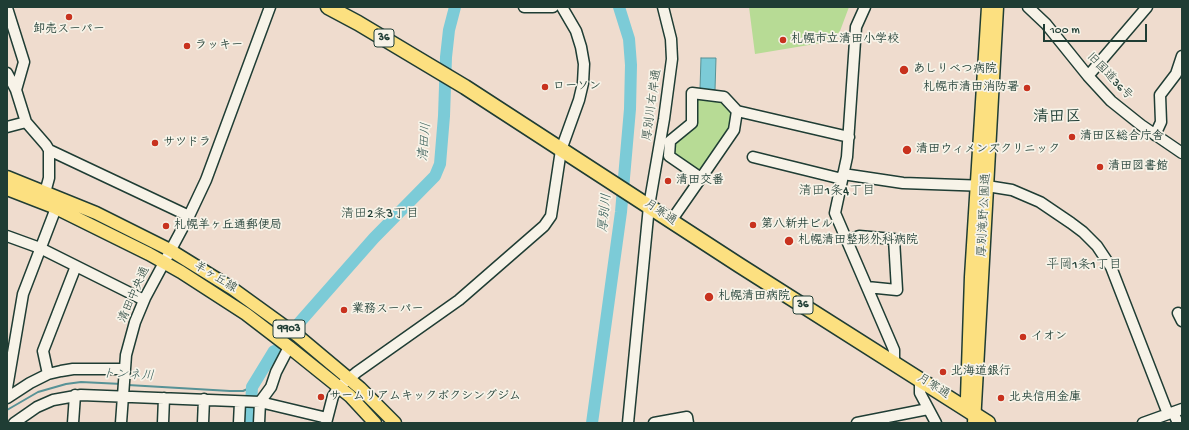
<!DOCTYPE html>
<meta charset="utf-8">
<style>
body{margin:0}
#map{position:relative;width:1189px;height:430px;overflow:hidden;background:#efdcce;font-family:"Gochi Hand",sans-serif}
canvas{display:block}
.frame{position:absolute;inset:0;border:8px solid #1f3d34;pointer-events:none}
.scale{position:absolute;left:1043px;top:24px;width:104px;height:18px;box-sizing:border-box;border:2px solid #1f3d34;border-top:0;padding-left:5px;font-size:12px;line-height:14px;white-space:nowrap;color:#1f3d34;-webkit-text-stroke:3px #f7f3e8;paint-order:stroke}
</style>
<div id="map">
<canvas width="1189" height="430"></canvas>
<div class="frame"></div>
<div class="scale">100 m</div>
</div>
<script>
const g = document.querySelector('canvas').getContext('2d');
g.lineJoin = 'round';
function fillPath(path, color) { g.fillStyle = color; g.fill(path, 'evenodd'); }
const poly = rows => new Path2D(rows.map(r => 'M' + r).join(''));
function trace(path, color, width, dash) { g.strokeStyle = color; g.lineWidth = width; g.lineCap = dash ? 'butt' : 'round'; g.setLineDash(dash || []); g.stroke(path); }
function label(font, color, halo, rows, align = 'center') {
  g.font = font + ' "Gochi Hand","Klee One",sans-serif'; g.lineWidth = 3.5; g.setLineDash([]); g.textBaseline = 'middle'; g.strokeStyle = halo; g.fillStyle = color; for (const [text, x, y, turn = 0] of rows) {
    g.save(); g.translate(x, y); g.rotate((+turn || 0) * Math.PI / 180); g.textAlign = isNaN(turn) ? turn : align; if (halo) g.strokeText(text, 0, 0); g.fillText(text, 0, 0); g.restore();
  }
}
fillPath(poly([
 [749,7,849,7,840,31,835,37,827,38,821,43,755,54],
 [699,98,722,101,725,108,735,112,731,131,700,171,696,171,672,155,673,145,696,123,697,100]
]), '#b7db95');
const water = poly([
 [701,58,716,58,715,90,700,89,701,58]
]);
fillPath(water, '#7ccbd7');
trace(water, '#579296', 1);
trace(poly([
 [128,385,230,391,243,391,252,387],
 [7,410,38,392,66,384,81,382,122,384]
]), '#579296', 2);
trace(poly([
 [299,323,374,238,435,176,440,164,444,116,446,57,449,30,455,7],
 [250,423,252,387,274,351],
 [592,423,621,212,630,109,631,65,629,39,619,7]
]), '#7ccbd7', 12);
const minor = poly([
 [524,7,553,7],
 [865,7,856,27,847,157,835,213,891,343,894,350,894,363],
 [1028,7,1046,24,1088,76,1111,101,1141,125,1182,153],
 [7,8,24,62,16,90,26,122,46,145,49,150,49,178,43,200],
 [7,73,16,90],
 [1088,76,1147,7],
 [7,127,26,122],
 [1155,135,1161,122,1160,95,1176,74,1182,56],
 [49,150,189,216],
 [753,157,842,179],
 [843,174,903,183,987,186,1012,190,1040,202,1071,223,1083,232,1097,246,1111,267,1168,414],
 [701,178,734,130,737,111],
 [671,221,701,178,669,156,670,141,692,123,692,93,724,97,737,111,849,137],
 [7,236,40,248,144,300],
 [847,241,859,236,894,239,897,290,867,287],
 [1178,313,1182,321],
 [48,374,43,351,76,266],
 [920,379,920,393,936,423],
 [7,388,23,294,56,208],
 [7,398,30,383,48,374,61,371,73,369,125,369],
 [1173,412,1178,423],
 [14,423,37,407,53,400,81,395,260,402,327,418],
 [73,423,75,395],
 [121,423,126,355,135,322,145,298,189,216,206,180,270,7],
 [163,423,164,398],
 [203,423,204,399],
 [239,423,240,402],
 [259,423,260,402,271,387,276,372,289,347],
 [326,423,333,396,339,387,357,372,459,300,544,226,551,216,561,150,579,100,583,83,584,64,581,47,576,31,562,7],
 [628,423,649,206,664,119,672,59,671,39,663,7],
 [654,423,687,417,688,423],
 [857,423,928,409],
 [1143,423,1182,409]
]);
const major = poly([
 [7,177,96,213,170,250,233,289,298,336,360,388,395,423],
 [7,189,56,208,149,254,181,272,246,314,289,347,350,396,375,423],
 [967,398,971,277,988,7],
 [974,423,997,7]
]);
const highway = poly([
 [328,7,358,23,465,87,739,265,988,423]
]);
trace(minor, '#1f3d34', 13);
trace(major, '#1f3d34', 15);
trace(highway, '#1f3d34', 17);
trace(minor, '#f7f3e8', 10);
trace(major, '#fce080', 12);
trace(highway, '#fce080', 14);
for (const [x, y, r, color] of [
 [69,17,4,"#c8321e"],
 [783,40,4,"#c8321e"],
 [187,46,4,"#c8321e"],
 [904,70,5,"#c8321e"],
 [545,87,4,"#c8321e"],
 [1027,88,4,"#c8321e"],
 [1072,137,4,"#c8321e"],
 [155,143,4,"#c8321e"],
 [907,150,5,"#c8321e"],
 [1100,167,4,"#c8321e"],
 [668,181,4,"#c8321e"],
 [753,225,4,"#c8321e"],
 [166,226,4,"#c8321e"],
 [789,241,5,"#c8321e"],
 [709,297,5,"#c8321e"],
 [344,310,4,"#c8321e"],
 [1023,337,4,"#c8321e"],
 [943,372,4,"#c8321e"],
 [321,397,4,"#c8321e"],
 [1001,398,4,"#c8321e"]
]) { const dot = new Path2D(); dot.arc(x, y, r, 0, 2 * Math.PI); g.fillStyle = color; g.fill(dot); trace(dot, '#f7f3e8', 1.5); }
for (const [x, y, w] of [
 [384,38,20],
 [803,305,20],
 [289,329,32]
]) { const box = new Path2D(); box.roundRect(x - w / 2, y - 9, w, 18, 3); g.fillStyle = '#f7f3e8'; g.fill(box); trace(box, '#1f3d34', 1); }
label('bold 11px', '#1f3d34', null, [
 ["36",384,38],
 ["36",803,305],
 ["9903",289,329]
]);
label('bold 12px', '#1f3d34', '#f7f3e8', [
 ["卸売スーパー",69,30,"center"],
 ["札幌市立清田小学校",791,40],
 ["ラッキー",195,46],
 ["あしりべつ病院",913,70],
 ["ローソン",553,87],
 ["札幌市清田消防署",1019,88,"right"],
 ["清田区総合庁舎",1080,137],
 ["サツドラ",163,143],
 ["清田ウィメンズクリニック",916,150],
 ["清田図書館",1108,167],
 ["清田交番",676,181],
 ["第八新井ビル",761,225],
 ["札幌羊ヶ丘通郵便局",174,226],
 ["札幌清田整形外科病院",798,241],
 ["札幌清田病院",718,297],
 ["業務スーパー",352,310],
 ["イオン",1031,337],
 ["北海道銀行",951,372],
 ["サームリアムキックボクシングジム",329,397],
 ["北央信用金庫",1009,398]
], 'left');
label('12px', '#1f3d34', '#f7f3e8', [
 ["旧国道36号",1109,77,46],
 ["厚別川右岸通",653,105,-82],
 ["月寒通",660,213,34],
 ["厚別滝野公園通",985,215,-87],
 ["羊ヶ丘線",215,278,31],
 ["清田中央通",135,295,-66],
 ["月寒通",933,387,32]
]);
label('italic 13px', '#325955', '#f7f3e8', [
 ["清田川",426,142,-85],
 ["厚別川",606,213,-84],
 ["トンネ川",128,376,3]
]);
label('13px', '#1f3d34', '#f7f3e8', [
 ["清田1条4丁目",837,192],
 ["清田2条3丁目",380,215],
 ["平岡1条1丁目",1084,266]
]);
label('bold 16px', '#1f3d34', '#f7f3e8', [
 ["清田区",1057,119]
]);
</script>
